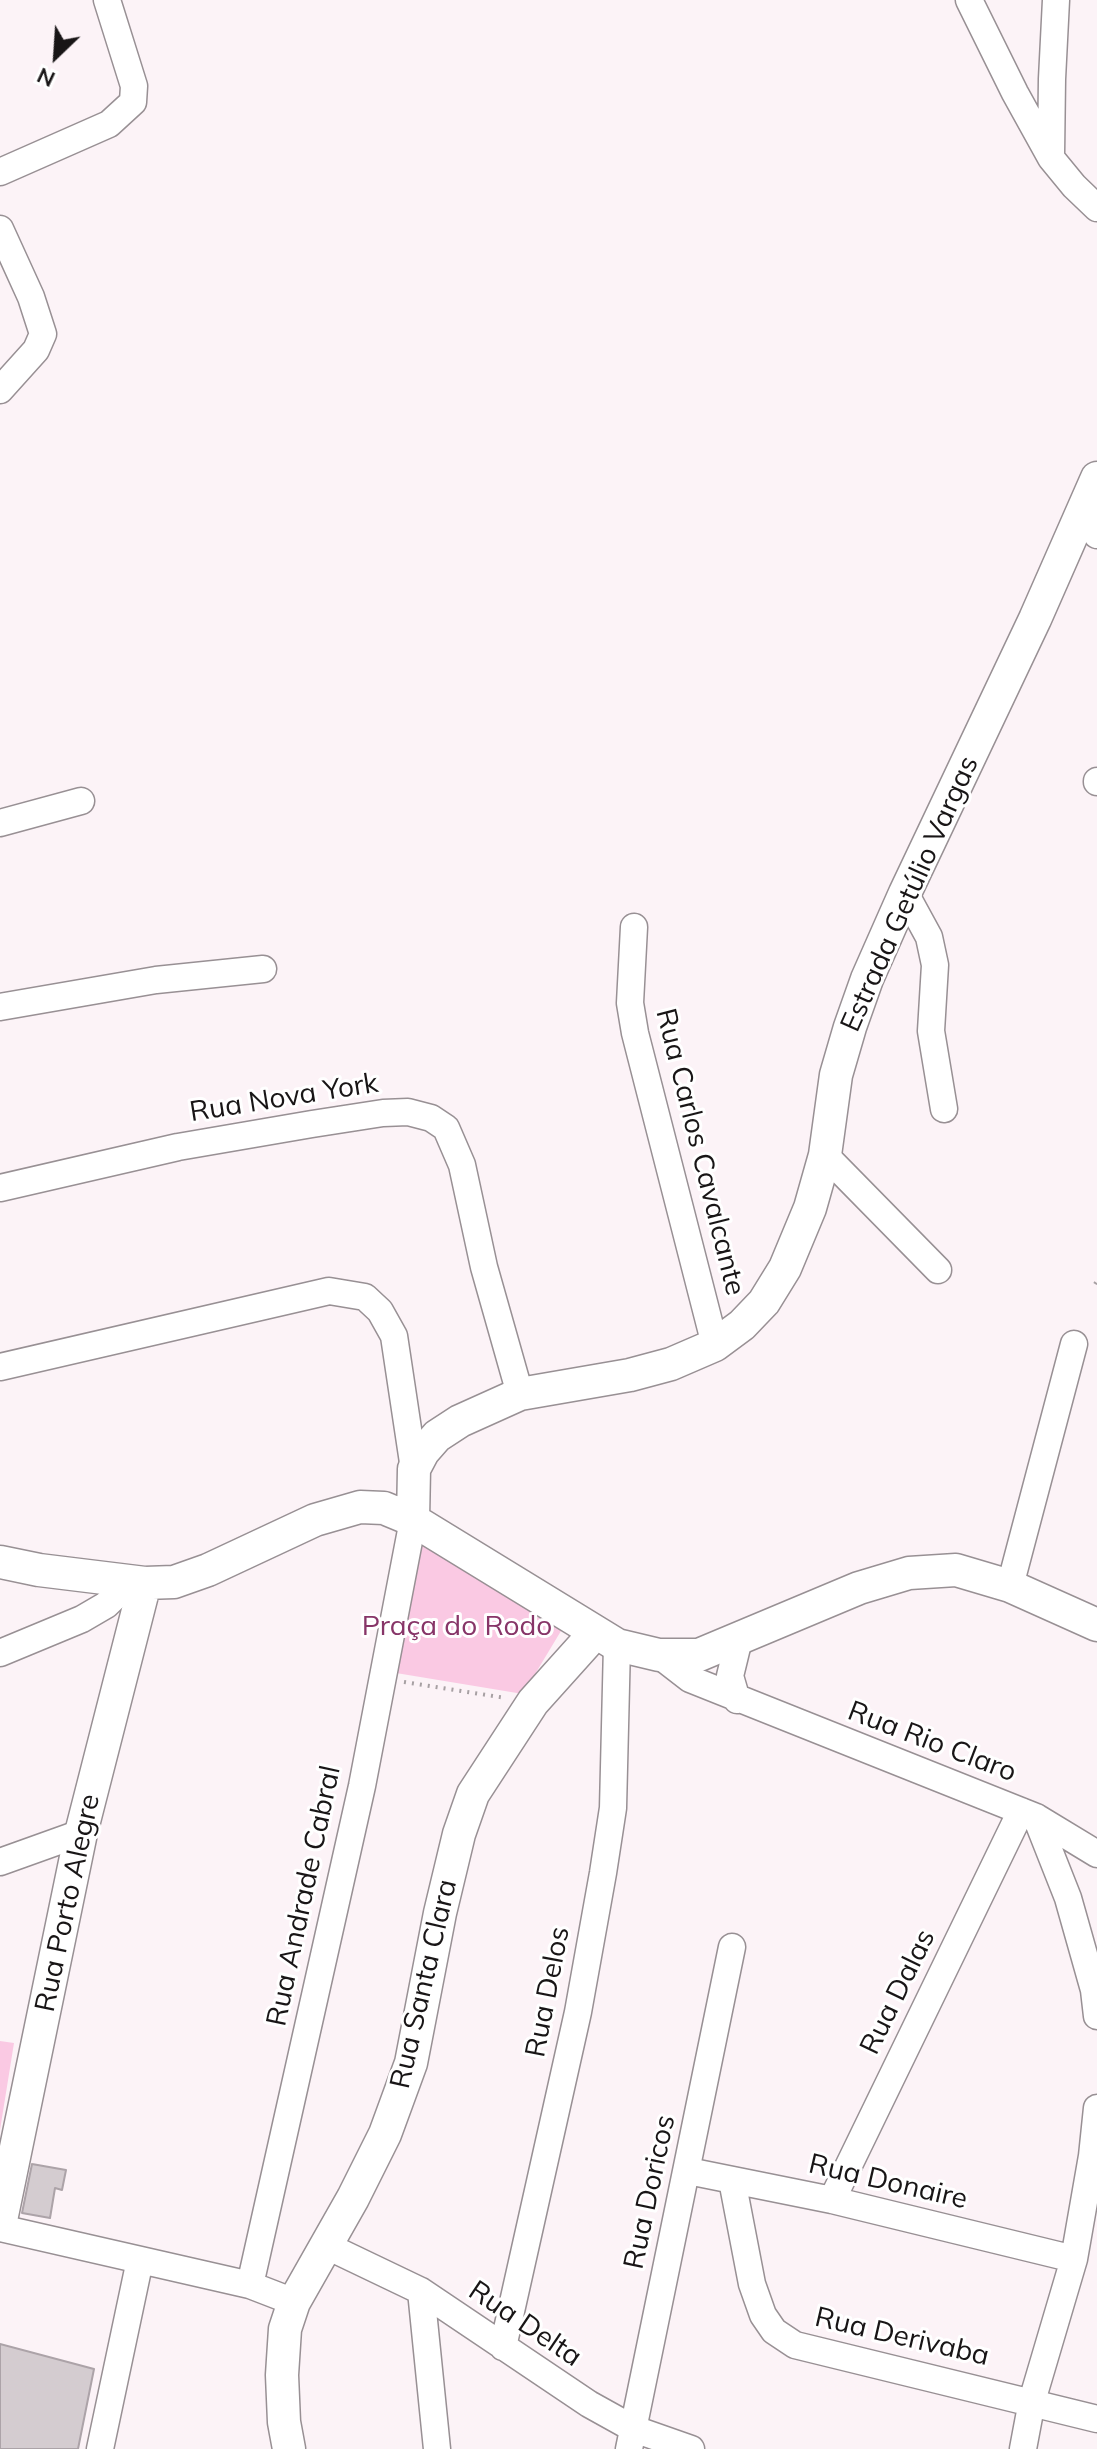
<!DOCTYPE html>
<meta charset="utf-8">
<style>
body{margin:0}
#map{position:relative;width:1097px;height:2449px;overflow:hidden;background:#fcf3f7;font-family:Mulish,sans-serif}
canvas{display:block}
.north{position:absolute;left:16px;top:16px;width:80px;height:80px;-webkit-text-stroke:6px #fff;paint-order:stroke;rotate:205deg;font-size:22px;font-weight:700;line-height:32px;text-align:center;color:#181516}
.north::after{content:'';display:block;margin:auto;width:28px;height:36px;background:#181516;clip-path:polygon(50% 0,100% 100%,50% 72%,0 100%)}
</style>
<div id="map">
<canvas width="1097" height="2449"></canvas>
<div class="north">N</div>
</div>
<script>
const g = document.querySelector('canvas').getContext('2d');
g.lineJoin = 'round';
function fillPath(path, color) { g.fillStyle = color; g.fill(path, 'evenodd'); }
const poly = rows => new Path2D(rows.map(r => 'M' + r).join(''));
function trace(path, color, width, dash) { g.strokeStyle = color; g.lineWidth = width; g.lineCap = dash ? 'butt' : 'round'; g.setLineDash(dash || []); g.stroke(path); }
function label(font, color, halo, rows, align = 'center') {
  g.font = font + ' Mulish,sans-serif'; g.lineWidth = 6; g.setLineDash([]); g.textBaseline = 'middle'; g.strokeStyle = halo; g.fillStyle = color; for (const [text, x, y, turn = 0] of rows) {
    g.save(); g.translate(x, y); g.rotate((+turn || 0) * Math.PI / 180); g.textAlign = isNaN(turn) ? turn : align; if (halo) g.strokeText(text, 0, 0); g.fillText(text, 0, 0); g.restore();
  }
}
fillPath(poly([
 [419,1541,564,1626,523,1694,390,1672],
 [0,2041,14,2043,0,2130]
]), '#fac9e3');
const building = poly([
 [32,2164,66,2170,62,2190,55,2188,50,2218,22,2213,32,2164],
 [0,2344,94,2369,78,2449,0,2449,0,2344]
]);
fillPath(building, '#d4ccd0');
trace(building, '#aca3a8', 2);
const minor = poly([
 [969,0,1015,93,1051,158,1074,186,1097,208],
 [1051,155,1052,79,1056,0],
 [0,172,109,124,133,102,134,86,107,0],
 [0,229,31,297,43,334,36,350,0,390],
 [1085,508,1097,535],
 [1097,782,1097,781],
 [0,823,81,801],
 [905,893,929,937,935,965,931,1031,944,1109],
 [634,927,630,1003,635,1033,715,1345],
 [0,1007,156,980,263,969],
 [825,1155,938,1270],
 [0,1188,178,1147,312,1124,383,1113,408,1112,431,1118,446,1128,462,1165,484,1267,520,1394],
 [0,1367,329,1291,365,1297,380,1311,394,1336,414,1469],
 [1010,1586,1074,1344],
 [0,1653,82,1619,106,1605,131,1581],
 [659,1655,690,1679,1036,1817,1097,1854],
 [737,1700,730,1676,739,1639],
 [1036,1817,1068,1898,1094,1990,1097,2016],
 [0,1862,81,1833],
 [688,2171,832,2200,1074,2259],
 [732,2180,752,2284,763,2315,774,2331,795,2345,1097,2419],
 [832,2200,1021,1811],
 [0,2228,250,2285,294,2302],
 [327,2246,421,2291,589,2404,634,2429,691,2449],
 [250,2285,362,1786,413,1520],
 [421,2291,437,2449],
 [503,2347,578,2012,603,1873,613,1808,617,1645],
 [100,2449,140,2260],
 [629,2449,732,1947],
 [1023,2449,1032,2401,1074,2259,1092,2156,1097,2108]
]);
const major = poly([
 [413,1520,414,1469,423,1452,437,1436,460,1421,520,1394,630,1375,671,1364,715,1345,742,1325,764,1302,785,1268,810,1208,825,1155,836,1075,850,1027,867,979,905,893,1035,619,1097,478],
 [0,1562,39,1570,145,1583,174,1582,208,1570,315,1520,360,1507,384,1508,413,1520,617,1645,659,1655,699,1655,859,1588,909,1573,956,1570,1010,1586,1097,1625],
 [0,2225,81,1833,145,1583],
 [289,2449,284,2422,282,2375,285,2329,294,2302,353,2198,385,2134,411,2063,440,1913,459,1834,473,1794,533,1702,595,1633]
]);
trace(minor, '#989094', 29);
trace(major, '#989094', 35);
trace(poly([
 [1095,1284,1097,1281],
 [404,1682,506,1698]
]), '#a7a0a3', 4, [2, 6]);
trace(minor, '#fff', 26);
trace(major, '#fff', 32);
label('28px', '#181516', '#fff', [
 ["Estrada Getúlio Vargas",910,894,-66],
 ["Rua Nova York",284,1098,-9],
 ["Rua Carlos Cavalcante",700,1152,76],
 ["Rua Rio Claro",932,1742,21],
 ["Rua Andrade Cabral",304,1896,-78],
 ["Rua Porto Alegre",68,1903,-78],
 ["Rua Santa Clara",424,1984,-77],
 ["Rua Delos",548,1992,-79],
 ["Rua Dalas",898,1992,-64],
 ["Rua Donaire",888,2182,13],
 ["Rua Doricos",650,2192,-78],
 ["Rua Delta",525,2324,34],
 ["Rua Derivaba",902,2337,13]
]);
label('28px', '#873568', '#fff', [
 ["Praça do Rodo",457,1627]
]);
</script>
